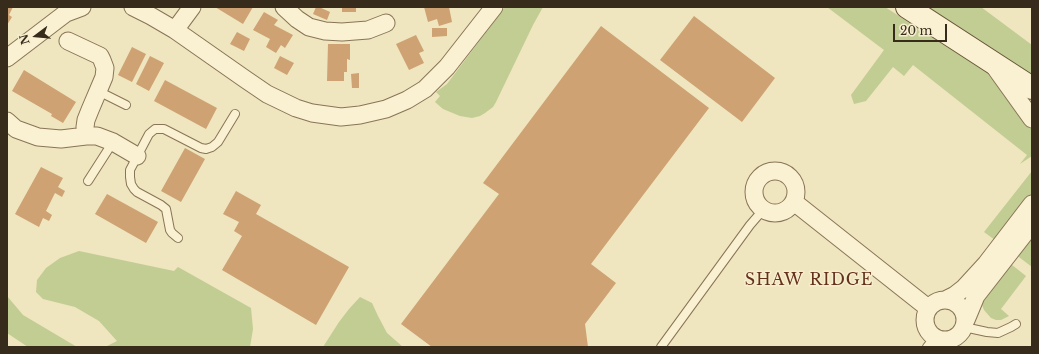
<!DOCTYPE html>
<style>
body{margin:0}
#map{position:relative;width:1039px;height:354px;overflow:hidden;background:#efe5be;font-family:"Libre Baskerville",serif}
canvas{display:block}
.frame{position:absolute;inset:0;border:8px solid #372b1c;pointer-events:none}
.north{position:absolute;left:16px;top:16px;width:40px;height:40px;-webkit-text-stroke:3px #f6eece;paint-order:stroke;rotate:254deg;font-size:11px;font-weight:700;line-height:16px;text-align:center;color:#372b1c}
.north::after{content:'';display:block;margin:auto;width:14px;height:18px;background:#372b1c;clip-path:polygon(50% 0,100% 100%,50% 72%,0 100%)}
.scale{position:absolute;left:893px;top:24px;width:54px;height:18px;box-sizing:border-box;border:2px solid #372b1c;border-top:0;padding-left:5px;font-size:12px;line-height:14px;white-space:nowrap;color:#372b1c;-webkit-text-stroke:3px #f6eece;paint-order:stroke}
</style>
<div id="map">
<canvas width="1039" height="354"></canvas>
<div class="frame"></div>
<div class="north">N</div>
<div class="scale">20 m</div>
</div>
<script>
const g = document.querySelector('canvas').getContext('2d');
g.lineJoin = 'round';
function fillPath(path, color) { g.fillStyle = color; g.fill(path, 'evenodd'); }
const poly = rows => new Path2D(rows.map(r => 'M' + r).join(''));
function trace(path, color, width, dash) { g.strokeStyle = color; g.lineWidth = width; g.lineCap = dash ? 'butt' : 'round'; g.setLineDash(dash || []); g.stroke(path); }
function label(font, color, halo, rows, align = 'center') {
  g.font = font + ' "Libre Baskerville",serif'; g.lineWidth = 3; g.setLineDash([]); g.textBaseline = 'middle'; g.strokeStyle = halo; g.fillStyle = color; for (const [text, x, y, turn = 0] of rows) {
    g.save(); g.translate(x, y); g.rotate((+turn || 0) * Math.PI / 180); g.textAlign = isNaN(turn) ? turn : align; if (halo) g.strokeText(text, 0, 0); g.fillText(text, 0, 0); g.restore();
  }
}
fillPath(poly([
 [505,7,543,7,533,25,496,102,493,107,485,113,480,116,472,118,460,116,443,109,435,102,440,96,436,92,447,84],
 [827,7,885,7,986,72,1004,93,1032,129,1032,156,1020,164,1027,155,913,65,904,76,893,67,866,101,854,104,851,95,884,50],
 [925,7,981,7,1032,45,1032,76],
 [1032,171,1032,193,995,240,984,232],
 [1032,232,1032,267,1015,254],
 [79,251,174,271,178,267,251,308,253,329,250,347,105,347,117,341,99,321,75,307,43,299,36,292,37,280,46,268,60,258],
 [1007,261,1026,276,1001,309,1009,316,1001,320,996,320,991,318,984,310,982,305,981,299],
 [7,296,23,315,77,347,28,347,7,333],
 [360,297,372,303,378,316,387,333,403,347,323,347,339,322,349,309]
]), '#c1cd92');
fillPath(poly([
 [7,7,13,7,9,15,12,17,7,25],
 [215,7,253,7,243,24],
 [316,7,319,7,330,12,327,20,313,14],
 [342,7,356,7,356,12,342,12],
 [424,7,449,7,452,22,439,26,437,19,428,22],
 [264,12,278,20,274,25,293,35,285,48,281,45,276,53,266,47,270,39,253,30],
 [694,16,775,78,742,122,660,60],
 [601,26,709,108,591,264,616,283,585,324,588,347,432,347,401,324,499,194,483,183],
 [432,28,447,28,447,36,432,37],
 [237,32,250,39,244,51,230,44],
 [416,35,424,51,419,53,424,63,409,70,396,44],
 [328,44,350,44,350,60,347,59,347,72,344,72,344,81,327,81],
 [132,47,146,54,132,82,118,75],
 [150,56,164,63,149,91,136,84],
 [280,56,294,63,287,75,274,68],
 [24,70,76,102,63,123,51,116,52,114,12,91],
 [359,73,359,88,352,88,351,74],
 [165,80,217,108,206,129,154,101],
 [185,148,205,159,181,202,161,191],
 [41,167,63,178,58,187,65,191,62,197,55,193,46,211,52,215,49,221,43,218,39,227,15,214],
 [236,191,261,205,256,214,349,267,316,325,222,270,242,236,234,231,239,222,223,214],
 [107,194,158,222,146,243,95,214]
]), '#cea273');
const service = poly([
 [98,91,126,105],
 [88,181,113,142],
 [178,238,172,233,170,230,166,209,161,205,137,192,134,189,131,184,130,177,130,170,149,134,155,129,164,129,201,148,206,149,212,147,218,142,235,114],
 [964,327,987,332,998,333,1011,327,1016,324],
 [661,347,750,225,763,210],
 [927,347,934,338]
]);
const minor = poly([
 [133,7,151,16,175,30,245,79,267,94,296,108,312,113,341,117,360,115,386,109,407,100,425,89,447,67,494,7],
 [284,7,297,19,309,27,325,31,342,32,368,30,386,23],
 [175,30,192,7],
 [7,58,66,13,82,7],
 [994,66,1032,119],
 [7,121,16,129,38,137,61,139,86,136,85,127,86,120,90,110,104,77,105,68,102,60,100,56,68,41],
 [86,136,97,136,113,142,137,156],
 '754 192a21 21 0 1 1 42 0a21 21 0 1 1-42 0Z',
 [794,202,928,308],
 '925 320a20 20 0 1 1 40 0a20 20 0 1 1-40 0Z',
 [945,300,955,295,964,288,986,264,1032,204],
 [966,320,976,296,1032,224]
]);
const secondary = poly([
 [907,7,1032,88]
]);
trace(service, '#887557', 10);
trace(minor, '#887557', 19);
trace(secondary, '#69563a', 24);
trace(service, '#faf1d2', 8);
trace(minor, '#faf1d2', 17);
trace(secondary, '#faf1d2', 22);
g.letterSpacing = '1px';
label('16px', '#64311a', '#f6eece', [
 ["SHAW RIDGE",809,280]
]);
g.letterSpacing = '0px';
</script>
